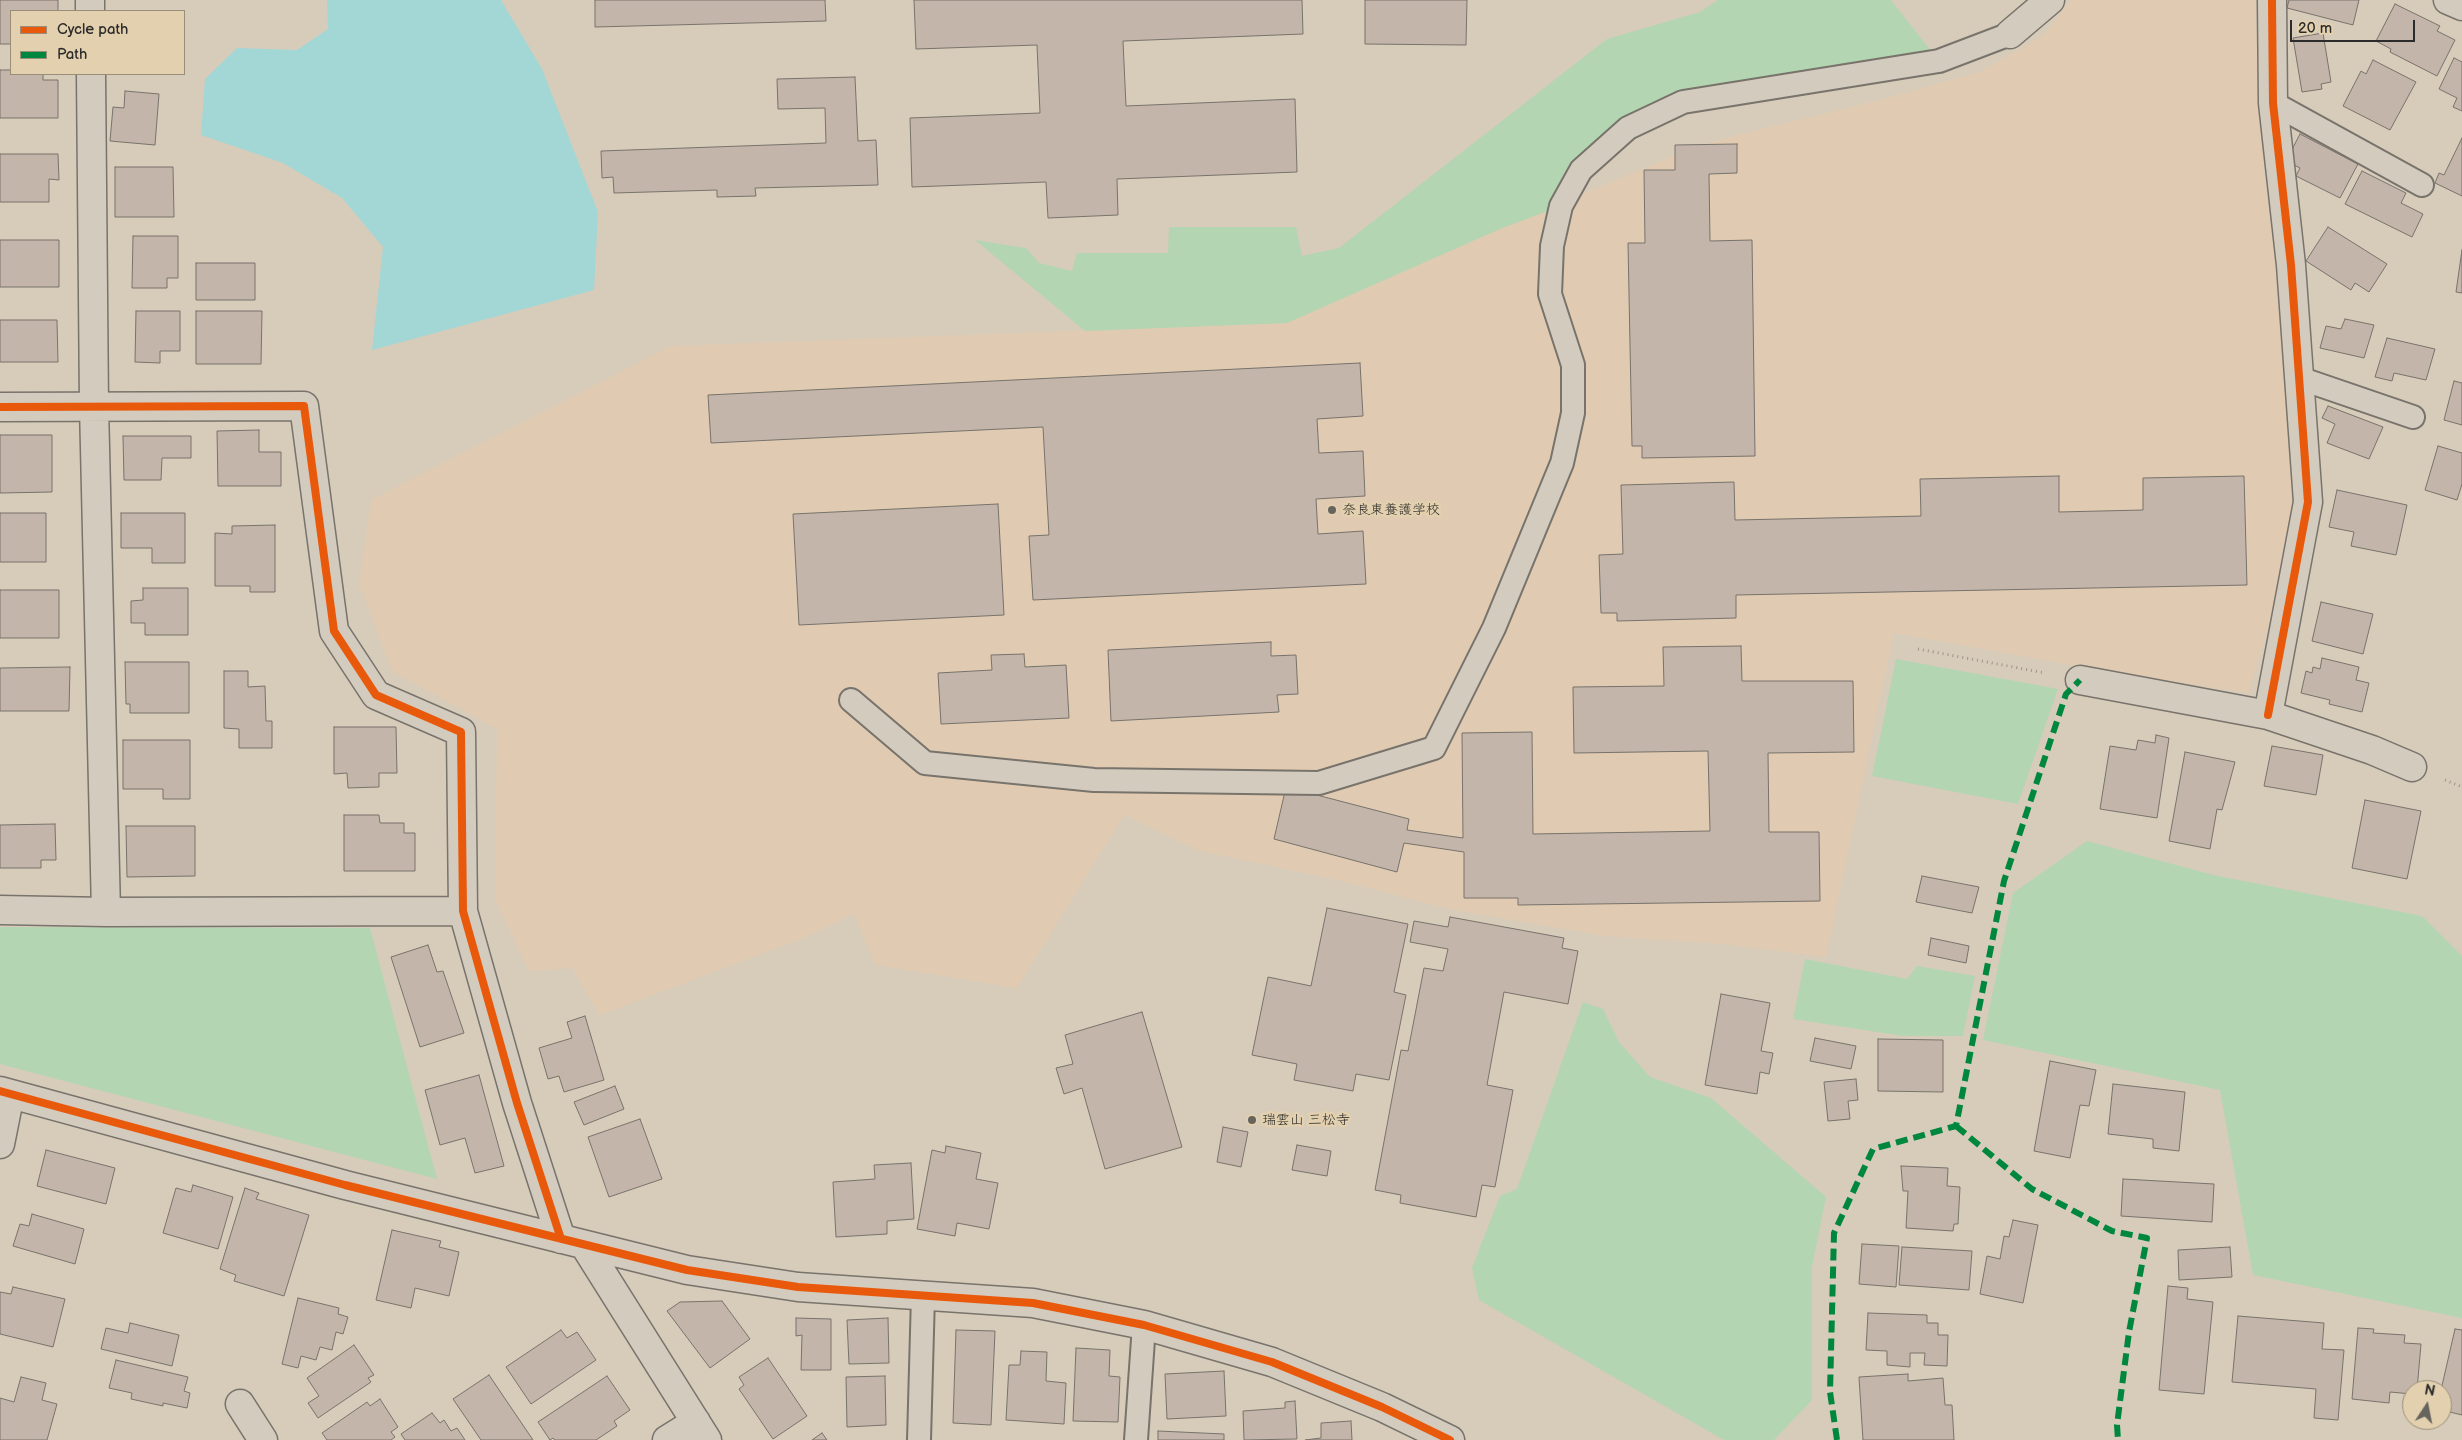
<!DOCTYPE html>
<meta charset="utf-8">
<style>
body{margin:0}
#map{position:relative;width:2462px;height:1440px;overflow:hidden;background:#d7ccba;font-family:"Balsamiq Sans",sans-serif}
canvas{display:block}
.legend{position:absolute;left:10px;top:10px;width:175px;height:65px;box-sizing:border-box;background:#e3d0ae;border:1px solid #998e7a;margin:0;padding:6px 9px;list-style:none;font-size:15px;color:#2b2b2b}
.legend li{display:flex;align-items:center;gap:10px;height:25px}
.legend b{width:25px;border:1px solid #998e7a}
.north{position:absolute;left:2402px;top:1380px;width:50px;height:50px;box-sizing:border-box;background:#e3d0ae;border:1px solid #998e7a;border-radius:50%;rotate:11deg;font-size:14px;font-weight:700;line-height:20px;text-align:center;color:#2b2b2b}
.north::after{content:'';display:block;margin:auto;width:18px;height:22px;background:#67635d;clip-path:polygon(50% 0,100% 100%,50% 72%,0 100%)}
.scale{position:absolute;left:2290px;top:20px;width:125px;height:22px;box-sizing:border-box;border:2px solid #2b2b2b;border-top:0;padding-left:6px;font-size:15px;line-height:18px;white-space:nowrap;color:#2b2b2b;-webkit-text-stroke:4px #e3d0ae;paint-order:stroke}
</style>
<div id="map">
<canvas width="2462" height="1440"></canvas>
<ul class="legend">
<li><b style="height:6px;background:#e8590c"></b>Cycle path</li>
<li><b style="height:6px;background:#00873e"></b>Path</li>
</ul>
<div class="north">N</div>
<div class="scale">20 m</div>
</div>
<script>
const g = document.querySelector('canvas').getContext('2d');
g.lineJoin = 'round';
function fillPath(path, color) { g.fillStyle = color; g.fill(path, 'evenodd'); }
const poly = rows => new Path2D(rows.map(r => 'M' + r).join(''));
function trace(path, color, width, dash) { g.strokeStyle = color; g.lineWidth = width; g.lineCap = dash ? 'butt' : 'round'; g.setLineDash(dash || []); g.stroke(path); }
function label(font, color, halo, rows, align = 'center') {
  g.font = font + ' "Balsamiq Sans","Klee One",sans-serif'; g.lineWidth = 5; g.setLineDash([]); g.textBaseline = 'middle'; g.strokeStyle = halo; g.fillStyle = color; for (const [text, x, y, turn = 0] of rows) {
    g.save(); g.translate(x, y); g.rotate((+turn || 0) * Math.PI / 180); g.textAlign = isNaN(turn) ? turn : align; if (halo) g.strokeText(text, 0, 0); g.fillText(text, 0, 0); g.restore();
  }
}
fillPath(poly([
 [2071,0,2255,0,2264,175,2284,318,2295,519,2281,583,2249,693,2088,668,1894,633,1826,957,1723,944,1604,936,1449,909,1342,881,1200,851,1124,815,1017,988,875,965,854,914,804,938,600,1015,572,968,529,971,495,899,497,729,392,671,359,584,371,500,671,346,1287,323,1500,229,1687,150,1733,136,1880,100,1979,72,2043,36]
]), '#e0cbb2');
fillPath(poly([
 [1718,0,1891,0,1939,61,1683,102,1628,128,1561,206,1500,229,1287,323,1085,331,975,240,1026,248,1039,263,1072,271,1077,253,1168,253,1169,227,1296,227,1302,256,1339,248,1607,39,1700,12],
 [1896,659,2058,689,2018,804,1872,776],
 [2087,841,2213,875,2422,916,2462,956,2462,1318,2253,1275,2220,1090,1983,1040,2013,893],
 [0,927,370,928,437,1179,0,1064],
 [1805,959,1907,979,1917,966,1975,976,1963,1036,1903,1036,1793,1019],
 [1583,1002,1603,1009,1619,1042,1650,1077,1711,1098,1826,1197,1812,1267,1812,1400,1774,1440,1724,1440,1479,1300,1472,1268,1500,1196,1517,1189]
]), '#b3d5b1');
fillPath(poly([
 [327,0,501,0,542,69,598,212,594,290,372,350,383,247,342,198,283,163,201,135,205,79,237,48,297,50,328,29]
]), '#a2d7d6');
const building = poly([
 [0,0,58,0,58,11,11,11,11,44,0,44,0,0],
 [595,0,825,0,826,21,595,27,595,0],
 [914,0,1302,0,1303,34,1123,41,1126,106,1295,99,1297,172,1117,179,1118,215,1048,218,1046,182,912,187,910,118,1040,113,1037,45,916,49,914,0],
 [1365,0,1467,0,1466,45,1365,44,1365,0],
 [2289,0,2359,0,2353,25,2287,8,2289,0],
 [2395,4,2440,26,2437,31,2455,40,2437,76,2390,52,2391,49,2376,41,2395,4],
 [2323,33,2331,82,2321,84,2322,89,2302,92,2293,38,2323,33],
 [2454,58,2462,62,2462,111,2453,107,2457,98,2439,89,2454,58],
 [2373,60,2416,82,2390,130,2343,106,2361,71,2366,74,2373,60],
 [0,70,11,70,11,74,43,74,43,80,58,80,58,118,0,118,0,70],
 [855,77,858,141,876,140,878,185,755,188,756,196,717,197,717,190,614,193,613,177,602,178,601,151,826,143,825,108,778,109,777,79,855,77],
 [125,91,159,94,155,145,110,141,113,107,124,108,125,91],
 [2300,134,2358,164,2340,198,2296,176,2300,168,2286,161,2300,134],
 [2462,138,2462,196,2435,183,2439,173,2444,175,2462,138],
 [1737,144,1737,173,1709,174,1710,241,1752,240,1755,456,1642,458,1642,446,1632,446,1628,243,1645,243,1644,170,1675,170,1675,145,1737,144],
 [0,154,58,154,59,180,49,179,49,202,0,202,0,154],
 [115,167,173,167,174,217,115,217,115,167],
 [2362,171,2406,193,2401,203,2423,214,2412,237,2345,204,2362,171],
 [2328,227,2387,264,2369,292,2355,283,2351,290,2306,261,2328,227],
 [133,236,178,236,178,278,167,278,167,288,132,288,133,236],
 [0,240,59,240,59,287,0,287,0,240],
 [2462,250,2462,293,2456,292,2462,250],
 [196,263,255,263,255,300,196,300,196,263],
 [136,311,180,311,180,351,160,351,160,363,135,362,136,311],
 [196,311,262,311,261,364,196,364,196,311],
 [2345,319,2374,325,2364,358,2320,348,2326,326,2341,329,2345,319],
 [0,320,57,320,58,362,0,362,0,320],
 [2387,338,2435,349,2426,380,2394,373,2392,381,2375,377,2387,338],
 [1360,363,1363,416,1317,419,1319,453,1363,451,1365,496,1316,499,1318,534,1363,531,1366,584,1033,600,1029,536,1049,535,1043,427,711,443,708,395,1360,363],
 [2454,381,2462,383,2462,425,2444,420,2454,381],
 [2328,406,2383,427,2369,459,2327,443,2335,424,2322,418,2328,406],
 [259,430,259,452,281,452,281,486,218,486,217,431,259,430],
 [0,435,52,435,52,492,0,493,0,435],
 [123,436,191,436,191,458,162,458,161,480,124,480,123,436],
 [2438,446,2462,453,2462,484,2457,500,2425,490,2438,446],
 [2059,476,2059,512,2143,510,2143,478,2244,476,2247,585,1736,595,1736,618,1617,621,1617,613,1601,613,1599,555,1623,554,1621,485,1734,482,1735,520,1921,516,1920,479,2059,476],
 [2337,490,2407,505,2396,555,2351,546,2354,532,2329,527,2337,490],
 [998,504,1004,615,799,625,793,514,998,504],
 [0,513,46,513,46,562,0,562,0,513],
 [121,513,185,513,185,563,152,563,152,548,121,548,121,513],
 [275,525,275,592,250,592,250,586,215,586,215,533,232,534,232,526,275,525],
 [143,588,188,588,188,635,145,635,145,623,131,623,131,601,143,600,143,588],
 [0,590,59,590,59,638,0,638,0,590],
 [2321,602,2373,614,2363,654,2312,641,2321,602],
 [1271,642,1271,656,1296,655,1298,694,1277,695,1279,712,1111,721,1108,650,1271,642],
 [1741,646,1742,681,1853,681,1854,752,1768,753,1769,832,1819,832,1820,901,1518,905,1518,898,1464,898,1464,852,1404,843,1397,872,1274,839,1286,787,1409,819,1407,830,1463,838,1462,733,1532,732,1533,834,1710,831,1708,751,1574,753,1573,687,1664,686,1663,647,1741,646],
 [1024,654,1025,667,1066,665,1069,718,941,724,938,673,992,670,991,655,1024,654],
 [2322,658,2359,667,2356,680,2369,683,2362,712,2329,704,2330,700,2301,693,2306,671,2312,673,2313,667,2320,669,2322,658],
 [125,662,189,662,189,713,130,713,130,704,126,704,125,662],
 [70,667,69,711,0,711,0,668,70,667],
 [224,671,248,671,248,687,265,686,266,721,272,721,272,748,239,748,239,729,224,728,224,671],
 [334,727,396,727,397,773,379,773,379,787,348,788,347,773,334,774,334,727],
 [2156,735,2169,738,2157,818,2100,809,2110,746,2136,750,2138,740,2155,743,2156,735],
 [123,740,190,740,190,799,163,799,163,789,123,789,123,740],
 [2272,746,2323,755,2316,795,2264,786,2272,746],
 [2185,752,2235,762,2222,810,2217,809,2210,849,2169,841,2185,752],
 [2365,800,2421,811,2407,879,2352,868,2365,800],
 [344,815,379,815,380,823,404,823,404,833,415,833,415,871,344,871,344,815],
 [55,824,56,860,41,860,41,868,0,868,0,825,55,824],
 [126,826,195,826,195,876,127,877,126,826],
 [1922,876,1979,887,1972,913,1916,902,1922,876],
 [1327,908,1408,924,1394,992,1406,995,1389,1080,1356,1074,1353,1091,1294,1080,1297,1064,1252,1055,1268,977,1311,986,1327,908],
 [1450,917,1564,938,1562,948,1578,951,1568,1004,1504,992,1487,1085,1513,1090,1495,1187,1482,1185,1476,1217,1400,1203,1401,1195,1375,1190,1401,1050,1408,1051,1424,968,1443,971,1448,949,1410,942,1414,921,1448,927,1450,917],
 [1931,938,1969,946,1966,963,1928,955,1931,938],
 [428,945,437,972,443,971,464,1033,420,1047,391,957,428,945],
 [1721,994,1770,1003,1761,1051,1773,1053,1769,1074,1760,1072,1757,1094,1705,1085,1721,994],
 [1142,1012,1182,1147,1105,1169,1082,1088,1064,1094,1056,1068,1073,1064,1065,1035,1142,1012],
 [585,1016,604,1080,564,1092,559,1076,548,1079,539,1048,572,1038,567,1022,585,1016],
 [1815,1038,1856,1046,1851,1069,1810,1061,1815,1038],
 [1878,1039,1943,1040,1943,1092,1878,1091,1878,1039],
 [2050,1061,2096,1070,2089,1106,2080,1105,2070,1158,2034,1151,2050,1061],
 [479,1075,504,1166,475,1173,465,1138,440,1145,425,1090,479,1075],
 [1856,1079,1858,1100,1848,1101,1850,1119,1828,1121,1824,1082,1856,1079],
 [2113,1084,2185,1092,2179,1151,2153,1148,2153,1139,2108,1134,2113,1084],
 [615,1086,624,1109,584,1125,574,1102,615,1086],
 [640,1119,662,1179,609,1197,588,1137,640,1119],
 [1223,1127,1248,1132,1241,1167,1217,1162,1223,1127],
 [1297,1145,1331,1151,1327,1176,1292,1170,1297,1145],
 [946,1146,981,1153,976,1179,998,1183,989,1229,957,1223,955,1236,917,1229,932,1150,945,1153,946,1146],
 [46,1150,115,1168,106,1204,37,1186,46,1150],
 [911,1163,914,1219,887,1221,887,1234,836,1237,833,1182,875,1179,874,1165,911,1163],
 [1901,1166,1948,1168,1947,1186,1960,1187,1958,1224,1954,1224,1953,1231,1906,1228,1908,1191,1903,1191,1901,1166],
 [2123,1179,2214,1184,2212,1222,2121,1216,2123,1179],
 [193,1185,233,1197,218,1249,163,1233,176,1188,191,1192,193,1185],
 [245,1188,259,1193,256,1199,309,1215,284,1296,234,1281,236,1275,220,1269,245,1188],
 [32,1214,84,1229,75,1264,13,1246,20,1224,29,1226,32,1214],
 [2013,1220,2038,1225,2023,1303,1980,1294,1987,1256,2000,1259,2004,1236,2009,1237,2013,1220],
 [392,1230,441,1241,439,1247,459,1252,449,1296,415,1288,411,1308,376,1300,392,1230],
 [1862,1244,1899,1246,1896,1287,1859,1284,1862,1244],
 [1902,1247,1972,1251,1969,1290,1899,1285,1902,1247],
 [2230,1247,2232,1277,2179,1280,2178,1250,2230,1247],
 [2168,1286,2188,1288,2187,1299,2213,1302,2204,1394,2159,1390,2168,1286],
 [13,1287,65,1299,53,1347,0,1334,0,1292,11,1294,13,1287],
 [298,1298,339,1308,338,1314,348,1317,343,1334,336,1332,332,1350,320,1347,316,1360,301,1356,298,1368,282,1364,298,1298],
 [722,1301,750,1339,710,1368,667,1311,680,1302,722,1301],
 [1868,1313,1927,1315,1927,1323,1938,1323,1938,1335,1948,1335,1947,1366,1924,1365,1925,1353,1910,1353,1910,1367,1887,1365,1887,1351,1866,1350,1868,1313],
 [2238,1316,2324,1323,2322,1349,2344,1350,2338,1420,2314,1418,2316,1389,2232,1382,2238,1316],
 [796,1318,831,1319,831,1370,801,1370,802,1335,796,1336,796,1318],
 [888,1318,889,1363,849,1364,847,1320,888,1318],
 [130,1323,179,1335,172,1366,101,1349,106,1328,128,1333,130,1323],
 [2358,1328,2374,1329,2373,1333,2405,1335,2404,1343,2421,1344,2417,1390,2412,1390,2412,1394,2390,1392,2389,1403,2352,1399,2358,1328],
 [2455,1329,2462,1330,2462,1415,2442,1410,2441,1390,2455,1329],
 [561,1330,567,1338,577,1332,596,1360,531,1404,506,1367,561,1330],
 [956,1330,995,1331,991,1425,953,1423,956,1330],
 [354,1345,374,1375,368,1378,371,1382,318,1418,308,1403,319,1396,307,1378,354,1345],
 [1076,1348,1110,1350,1109,1376,1120,1377,1118,1422,1073,1421,1076,1348],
 [1021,1351,1047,1352,1046,1381,1066,1383,1064,1424,1006,1420,1009,1365,1020,1365,1021,1351],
 [768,1358,807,1416,773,1439,739,1389,744,1385,739,1377,768,1358],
 [116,1360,188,1377,184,1391,190,1393,187,1408,163,1403,163,1406,131,1399,132,1393,109,1388,116,1360],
 [1224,1371,1226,1416,1167,1419,1165,1374,1224,1371],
 [1908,1374,1908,1381,1943,1378,1945,1405,1952,1405,1954,1440,1863,1440,1859,1377,1908,1374],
 [489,1375,533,1440,481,1440,453,1399,489,1375],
 [607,1376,630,1410,614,1421,617,1426,596,1440,555,1440,553,1438,550,1440,538,1422,607,1376],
 [885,1376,886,1425,847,1427,846,1377,885,1376],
 [21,1377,46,1383,42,1400,57,1404,47,1440,0,1440,0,1398,14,1402,21,1377],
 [380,1399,398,1427,391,1432,395,1437,391,1440,327,1440,322,1433,367,1402,370,1406,380,1399],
 [1295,1401,1297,1439,1244,1440,1243,1411,1285,1408,1285,1402,1295,1401],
 [432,1413,440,1423,444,1420,451,1431,457,1428,465,1440,405,1440,401,1434,432,1413],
 [1351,1421,1352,1440,1305,1440,1321,1438,1321,1423,1351,1421],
 [1158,1431,1224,1434,1224,1440,1158,1440,1158,1431],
 [822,1433,827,1440,812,1440,822,1433]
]);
fillPath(building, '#c3b5aa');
trace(building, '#78736b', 1);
const lane = poly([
 [2273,103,2422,185],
 [2299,378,2413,417],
 [851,700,925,763,1094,780,1319,783,1434,748,1494,628,1562,463,1573,413,1573,365,1550,294,1552,246,1561,206,1581,170,1628,128,1683,102,1939,61,2010,34],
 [919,1440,923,1296],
 [1136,1440,1144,1325]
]);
const street = poly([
 [90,0,90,11],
 [2010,34,2050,0],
 [91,74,94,406,106,912],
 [0,407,304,406,334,631,376,695,461,732,463,911,517,1103,561,1239],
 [2080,680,2268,715,2372,750,2412,767],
 [2268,715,2308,502,2291,265,2273,103,2272,0],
 [0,910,106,912,463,911],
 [0,1091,345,1185,687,1270,798,1287,1033,1303,1144,1325,1272,1362,1382,1407,1450,1440],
 [0,1144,10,1094],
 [585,1246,707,1440],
 [240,1404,263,1440],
 [667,1440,696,1422]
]);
const secondary = poly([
 [2448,0,2462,6]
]);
trace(lane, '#78736b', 26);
trace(street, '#78736b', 31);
trace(secondary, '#78736b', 31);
trace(poly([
 [1918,649,2045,673],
 [2445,780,2462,787]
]), '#9a958c', 3, [1, 4]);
trace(lane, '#d3cbbe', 22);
trace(street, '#d3cbbe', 28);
trace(secondary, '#d3cbbe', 28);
trace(poly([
 [1956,1126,2032,1189,2112,1231,2147,1238,2129,1332,2117,1425,2118,1440],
 [1837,1440,1830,1392,1834,1233,1873,1149,1956,1126,2004,881,2066,694,2080,680]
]), '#00873e', 6, [12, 6]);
trace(poly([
 [0,407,304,406,334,631,376,695,461,732,463,911,517,1103,561,1239],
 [2268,715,2308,502,2291,265,2273,103,2272,0],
 [0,1091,345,1185,687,1270,798,1287,1033,1303,1144,1325,1272,1362,1382,1407,1450,1440]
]), '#e8590c', 8);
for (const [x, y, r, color] of [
 [1332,510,5,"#67635d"],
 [1252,1120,5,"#67635d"]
]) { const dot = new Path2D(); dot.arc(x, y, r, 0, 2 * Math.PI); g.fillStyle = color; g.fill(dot); trace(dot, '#e3d0ae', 2); }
label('14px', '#2b2b2b', '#e3d0ae', [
 ["奈良東養護学校",1342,510],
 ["瑞雲山 三松寺",1262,1120]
], 'left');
</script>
